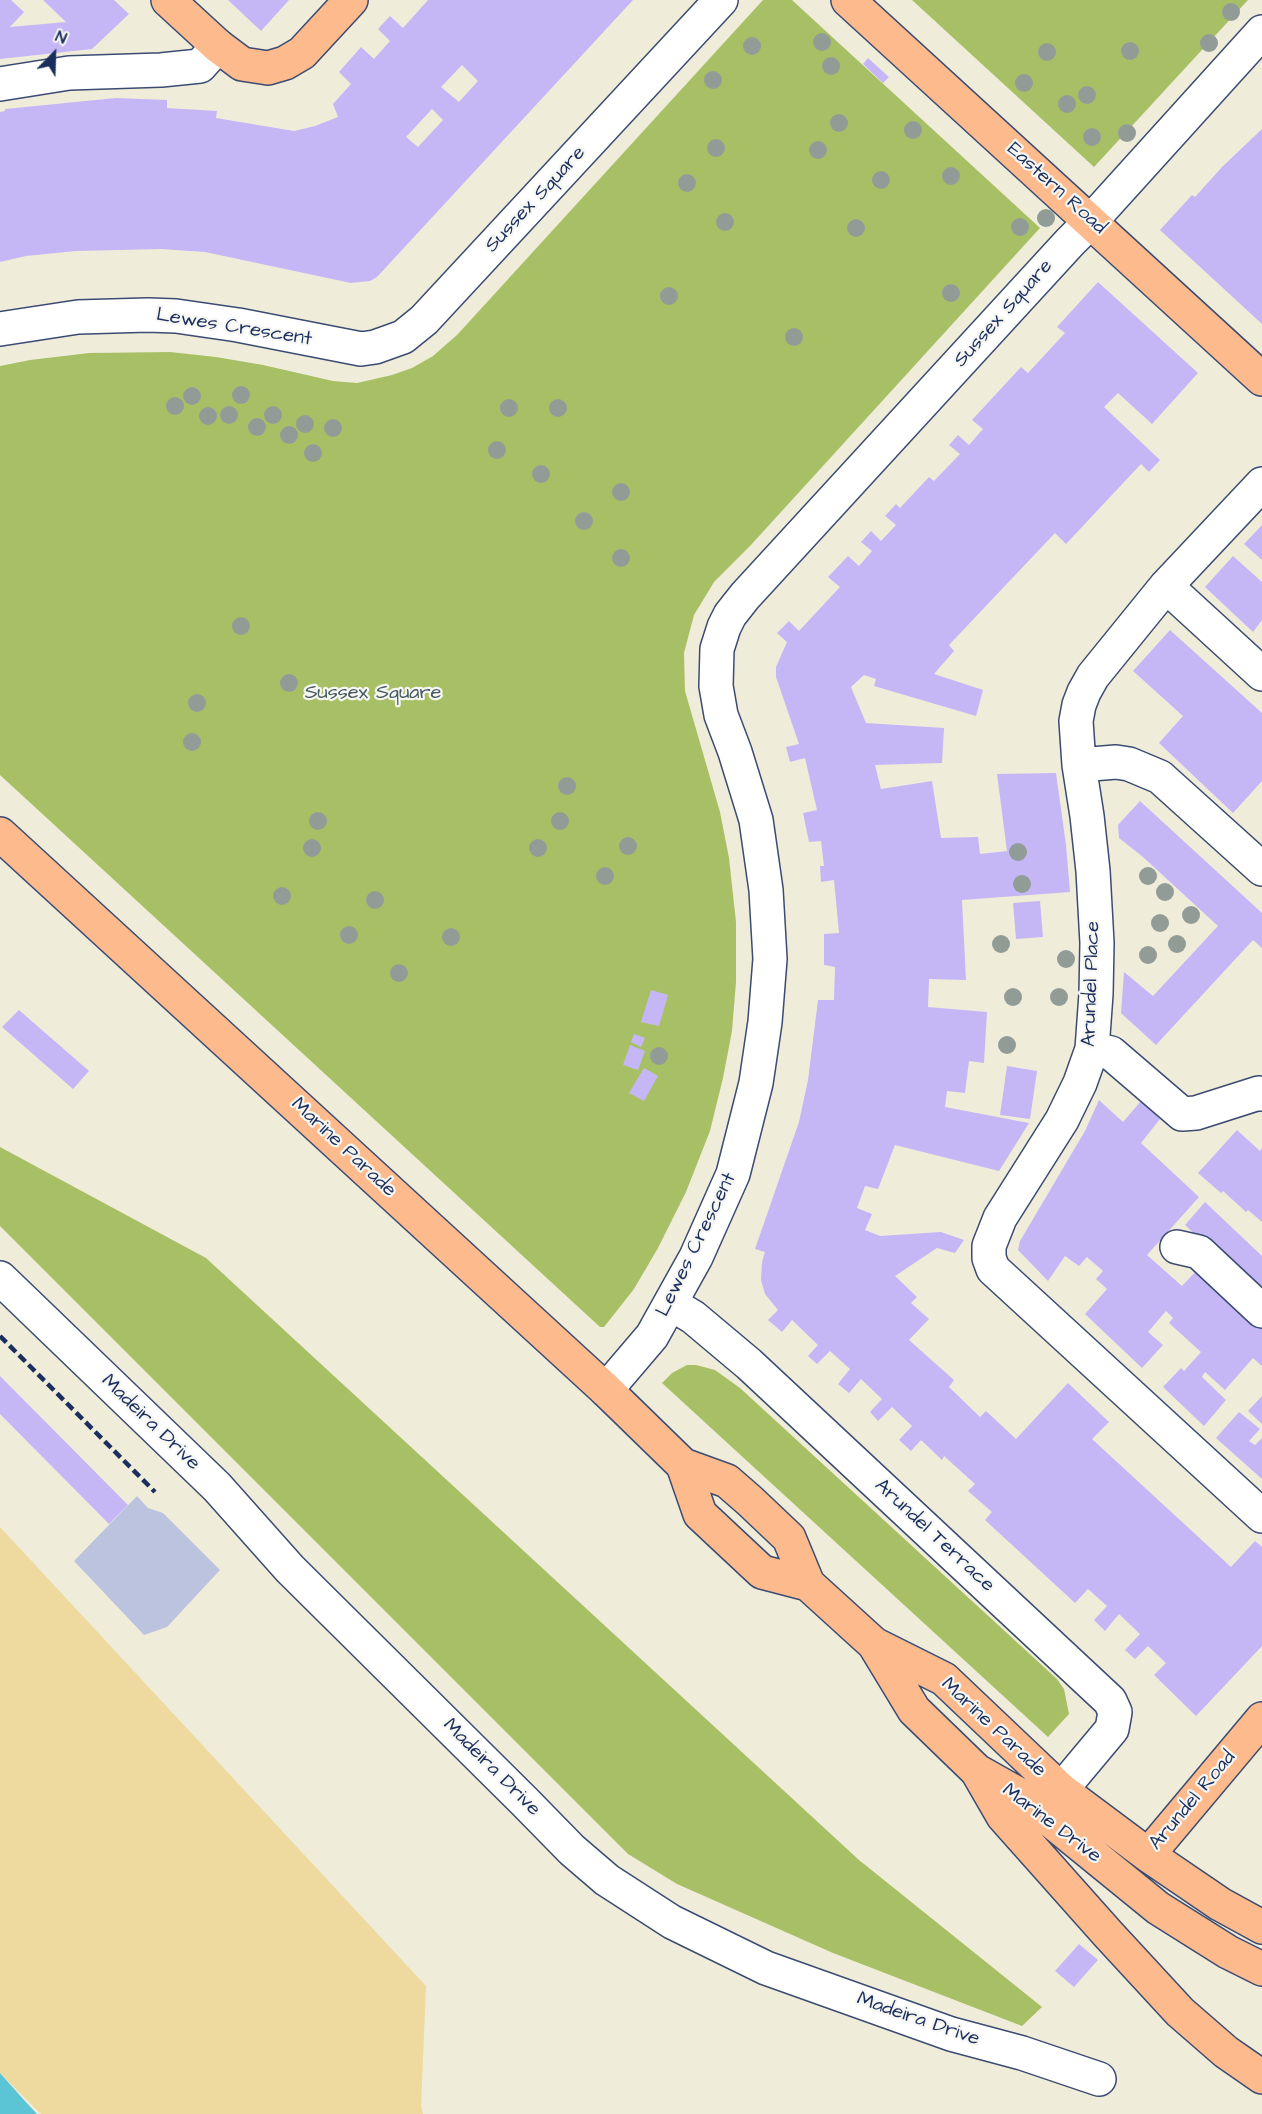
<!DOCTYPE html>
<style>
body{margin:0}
#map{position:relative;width:1262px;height:2114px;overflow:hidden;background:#f0ecda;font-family:"Architects Daughter",sans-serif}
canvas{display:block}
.north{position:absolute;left:24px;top:24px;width:60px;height:60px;-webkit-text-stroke:4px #f6f6f2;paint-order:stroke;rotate:23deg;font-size:16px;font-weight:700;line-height:24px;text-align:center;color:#1b2f5e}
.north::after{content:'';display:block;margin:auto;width:21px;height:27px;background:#1b2f5e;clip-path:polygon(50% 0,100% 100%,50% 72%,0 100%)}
</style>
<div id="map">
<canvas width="1262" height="2114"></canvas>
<div class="north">N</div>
</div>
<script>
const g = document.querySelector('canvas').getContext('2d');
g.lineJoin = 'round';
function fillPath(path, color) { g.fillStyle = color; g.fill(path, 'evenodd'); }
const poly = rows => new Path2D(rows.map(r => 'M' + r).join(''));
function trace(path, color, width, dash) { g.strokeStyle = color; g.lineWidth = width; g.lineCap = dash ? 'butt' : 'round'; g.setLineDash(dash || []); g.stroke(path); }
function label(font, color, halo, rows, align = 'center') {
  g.font = font + ' "Architects Daughter",sans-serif'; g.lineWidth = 4.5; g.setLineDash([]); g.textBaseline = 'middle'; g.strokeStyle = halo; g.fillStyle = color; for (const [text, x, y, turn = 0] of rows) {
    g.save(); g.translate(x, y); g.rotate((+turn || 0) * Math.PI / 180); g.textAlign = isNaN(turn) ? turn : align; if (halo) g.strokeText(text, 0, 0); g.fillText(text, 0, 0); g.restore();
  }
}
fillPath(poly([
 [137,1496,148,1508,163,1513,220,1570,167,1627,144,1635,74,1561]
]), '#bcc3de');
fillPath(poly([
 [763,0,792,0,1040,228,750,546,714,582,694,615,684,653,685,691,720,812,729,858,736,922,736,982,732,1031,723,1078,710,1131,686,1192,658,1248,634,1289,604,1327,600,1327,0,775,0,366,30,360,89,353,170,352,216,357,263,365,333,381,357,383,392,375,412,368,433,356,457,335],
 [912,0,1248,0,1094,167],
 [0,1147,206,1258,859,1860,1042,2007,1022,2026,833,1953,677,1884,628,1854,0,1226],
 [687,1365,696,1365,715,1370,740,1388,1057,1679,1064,1689,1069,1714,1048,1737,662,1383,672,1373]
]), '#a8c065');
fillPath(poly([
 [0,1527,426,1986,421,2106,423,2114,41,2114,0,2073]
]), '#eeda9e');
fillPath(poly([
 [0,2073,24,2100,37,2114,0,2114]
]), '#5bc5d6');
fillPath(poly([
 [0,0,11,0,24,12,10,27,66,22,43,0,114,0,129,14,92,49,0,59],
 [228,0,289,0,261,31],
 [428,0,633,0,377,277,370,281,351,283,205,252,161,249,76,251,26,256,0,262,0,112,5,111,5,109,116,98,167,100,167,108,217,111,216,118,294,131,315,126,338,117,333,104,351,84,339,72,361,47,374,59,390,41,378,29,390,16,403,28],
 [462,65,478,81,459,102,441,87],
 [432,109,443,120,418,147,406,137],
 [868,58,889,77,883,83,863,64],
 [1262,129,1262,324,1160,230,1192,195,1195,197,1222,167],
 [1098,282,1198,373,1152,424,1118,393,1104,407,1160,460,1149,472,1141,464,1066,544,1055,533,949,645,954,651,934,674,983,690,976,716,874,686,876,679,864,675,851,687,866,723,944,728,942,763,875,765,881,789,932,781,941,838,978,837,980,854,1007,851,997,774,1056,773,1066,845,1070,892,962,900,966,980,929,979,928,1007,987,1012,984,1063,969,1061,965,1093,947,1091,945,1107,1029,1123,999,1171,895,1145,878,1189,865,1186,857,1208,872,1214,865,1230,880,1236,941,1232,964,1240,955,1253,937,1248,895,1276,917,1297,911,1303,929,1319,909,1340,954,1380,949,1387,980,1417,986,1411,1016,1439,1068,1383,1109,1422,1092,1439,1231,1567,1255,1541,1262,1547,1262,1646,1196,1716,1154,1675,1166,1663,1148,1646,1135,1659,1125,1650,1140,1634,1119,1614,1105,1631,1094,1620,1107,1606,1097,1597,1088,1589,1075,1603,985,1520,992,1512,968,1491,975,1484,944,1456,942,1460,921,1440,911,1451,899,1440,912,1426,892,1407,878,1421,870,1412,882,1399,861,1379,849,1393,838,1384,850,1369,830,1351,817,1364,808,1356,818,1345,792,1320,782,1332,768,1320,778,1310,765,1294,761,1280,762,1262,765,1252,755,1249,799,1122,808,1080,818,1000,834,1000,835,967,824,965,824,934,839,933,834,880,821,882,820,866,824,866,821,841,809,842,803,813,817,810,805,758,790,762,786,747,799,744,776,677,776,667,787,642,777,633,789,621,799,631,840,587,828,577,848,556,859,566,872,551,861,542,871,531,881,541,896,525,885,516,896,504,900,508,929,477,934,481,960,454,949,445,958,435,969,445,983,429,972,420,1021,367,1028,373,1065,333,1057,327],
 [1262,525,1262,560,1244,544],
 [1233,556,1262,582,1262,620,1253,632,1205,587],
 [1170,630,1262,713,1262,781,1233,813,1159,743,1183,716,1133,671],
 [1140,801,1262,913,1262,948,1253,940,1156,1045,1121,1013,1124,972,1153,996,1218,926,1143,857,1119,838,1118,825],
 [1040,901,1043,937,1016,939,1013,903],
 [651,990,668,995,659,1026,641,1022],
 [19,1010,89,1071,73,1089,2,1027],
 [634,1034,645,1038,641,1047,631,1042],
 [630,1045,645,1051,638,1070,623,1065],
 [1007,1066,1037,1071,1030,1119,1000,1115],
 [644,1068,658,1076,644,1101,629,1093],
 [1099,1100,1123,1122,1141,1101,1160,1119,1141,1143,1199,1197,1147,1255,1182,1286,1199,1268,1262,1327,1262,1366,1253,1358,1225,1390,1205,1372,1202,1377,1226,1400,1204,1426,1163,1387,1181,1368,1184,1371,1201,1352,1169,1323,1173,1318,1166,1311,1148,1332,1163,1345,1142,1368,1085,1314,1107,1289,1096,1279,1103,1271,1087,1257,1079,1266,1065,1256,1048,1281,1018,1250,1020,1241,1085,1131],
 [1237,1130,1260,1151,1262,1148,1262,1222,1248,1210,1246,1212,1223,1191,1221,1193,1198,1173],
 [1205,1202,1262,1256,1262,1297,1185,1225],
 [0,1376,128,1505,109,1524,0,1414],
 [1262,1396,1262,1424,1248,1411],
 [1239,1412,1260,1429,1249,1441,1255,1445,1262,1438,1262,1479,1216,1438],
 [1079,1944,1098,1960,1074,1987,1055,1971]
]), '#c5b7f6');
const minor = poly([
 [0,84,69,73,161,70,200,66,218,46],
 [0,329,78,317,148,315,176,316,238,325,361,349,375,347,403,337,424,320,721,0],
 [1262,484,1166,586,1093,676,1084,692,1079,705,1076,721,1079,765,1087,816,1093,871,1097,943,1096,994,1092,1049,1080,1083,1062,1120,1000,1218,989,1246,989,1258,993,1269,1262,1516],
 [1166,586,1262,674],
 [1079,765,1116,762,1129,764,1160,777,1262,869],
 [1092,1049,1111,1053,1182,1114,1196,1113,1259,1093,1262,1094],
 [1177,1247,1199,1252,1262,1311],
 [0,1278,217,1487,290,1569,525,1802,572,1850,607,1880,672,1922,766,1968,951,2034,1022,2053,1099,2079],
 [671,1304,693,1317,749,1364,1110,1701,1115,1712,1112,1729,1061,1790],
 [606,1390,652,1336,696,1257,733,1174,756,1083,765,1022,770,959,766,890,756,820,735,752,721,715,716,686,717,649,724,627,730,615,745,596,1070,242,1091,221,1262,32]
]);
const major = poly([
 [168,0,218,46,242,64,268,68,285,63,302,53,351,0],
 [848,0,1262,379],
 [0,834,606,1390,683,1465,727,1481,750,1501,789,1538,808,1584,874,1644,944,1679,1061,1790,1148,1855,1220,1904,1262,1927],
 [683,1465,700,1514,762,1572,808,1584],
 [874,1644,914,1710,977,1771,1018,1794,1158,1908,1228,1952,1262,1969],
 [977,1771,1003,1816,1108,1934,1180,2012,1226,2052,1262,2077],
 [1148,1855,1262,1719]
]);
trace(minor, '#3b4b71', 36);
trace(major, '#3b4b71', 36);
trace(minor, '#fff', 33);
trace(major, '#fcba8d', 33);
trace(poly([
 [0,1336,155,1492]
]), '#1b2f5e', 4.5, [9, 4.5]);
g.fillStyle = '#929c97';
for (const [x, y] of [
 [1231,12],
 [822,42],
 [1209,43],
 [752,46],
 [1130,51],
 [1047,52],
 [831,66],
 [713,80],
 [1024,83],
 [1087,95],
 [1067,104],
 [839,123],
 [913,130],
 [1127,133],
 [1092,137],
 [716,148],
 [818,150],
 [951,176],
 [881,180],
 [687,183],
 [1046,218],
 [725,222],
 [1020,227],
 [856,228],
 [951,293],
 [669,296],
 [794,337],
 [241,395],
 [192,396],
 [175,406],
 [509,408],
 [558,408],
 [229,415],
 [273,415],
 [208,416],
 [305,424],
 [257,427],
 [333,428],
 [289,435],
 [497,450],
 [313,453],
 [541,474],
 [621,492],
 [584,521],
 [621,558],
 [241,626],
 [289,683],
 [197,703],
 [192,742],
 [567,786],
 [318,821],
 [560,821],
 [628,846],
 [312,848],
 [538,848],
 [1018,852],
 [605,876],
 [1148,876],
 [1022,884],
 [1165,892],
 [282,896],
 [375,900],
 [1191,915],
 [1160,923],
 [349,935],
 [451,937],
 [1001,944],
 [1177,944],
 [1148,955],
 [1066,959],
 [399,973],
 [1013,997],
 [1059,997],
 [1007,1045],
 [659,1056]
]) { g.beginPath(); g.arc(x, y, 9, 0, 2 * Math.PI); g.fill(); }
label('20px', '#1b2f5e', '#f6f6f2', [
 ["Eastern Road",1056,189,42],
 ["Sussex Square",536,200,-47],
 ["Sussex Square",1004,314,-48],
 ["Lewes Crescent",234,328,9],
 ["Arundel Place",1092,984,-88],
 ["Marine Parade",343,1148,43],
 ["Lewes Crescent",697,1245,-64],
 ["Madeira Drive",150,1423,44],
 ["Arundel Terrace",934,1536,43],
 ["Marine Parade",993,1728,43],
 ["Madeira Drive",491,1768,45],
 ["Arundel Road",1193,1801,-50],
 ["Marine Drive",1051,1824,37],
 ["Madeira Drive",918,2020,19]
]);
label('20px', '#455a60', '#f6f6f2', [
 ["Sussex Square",373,694]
]);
</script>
